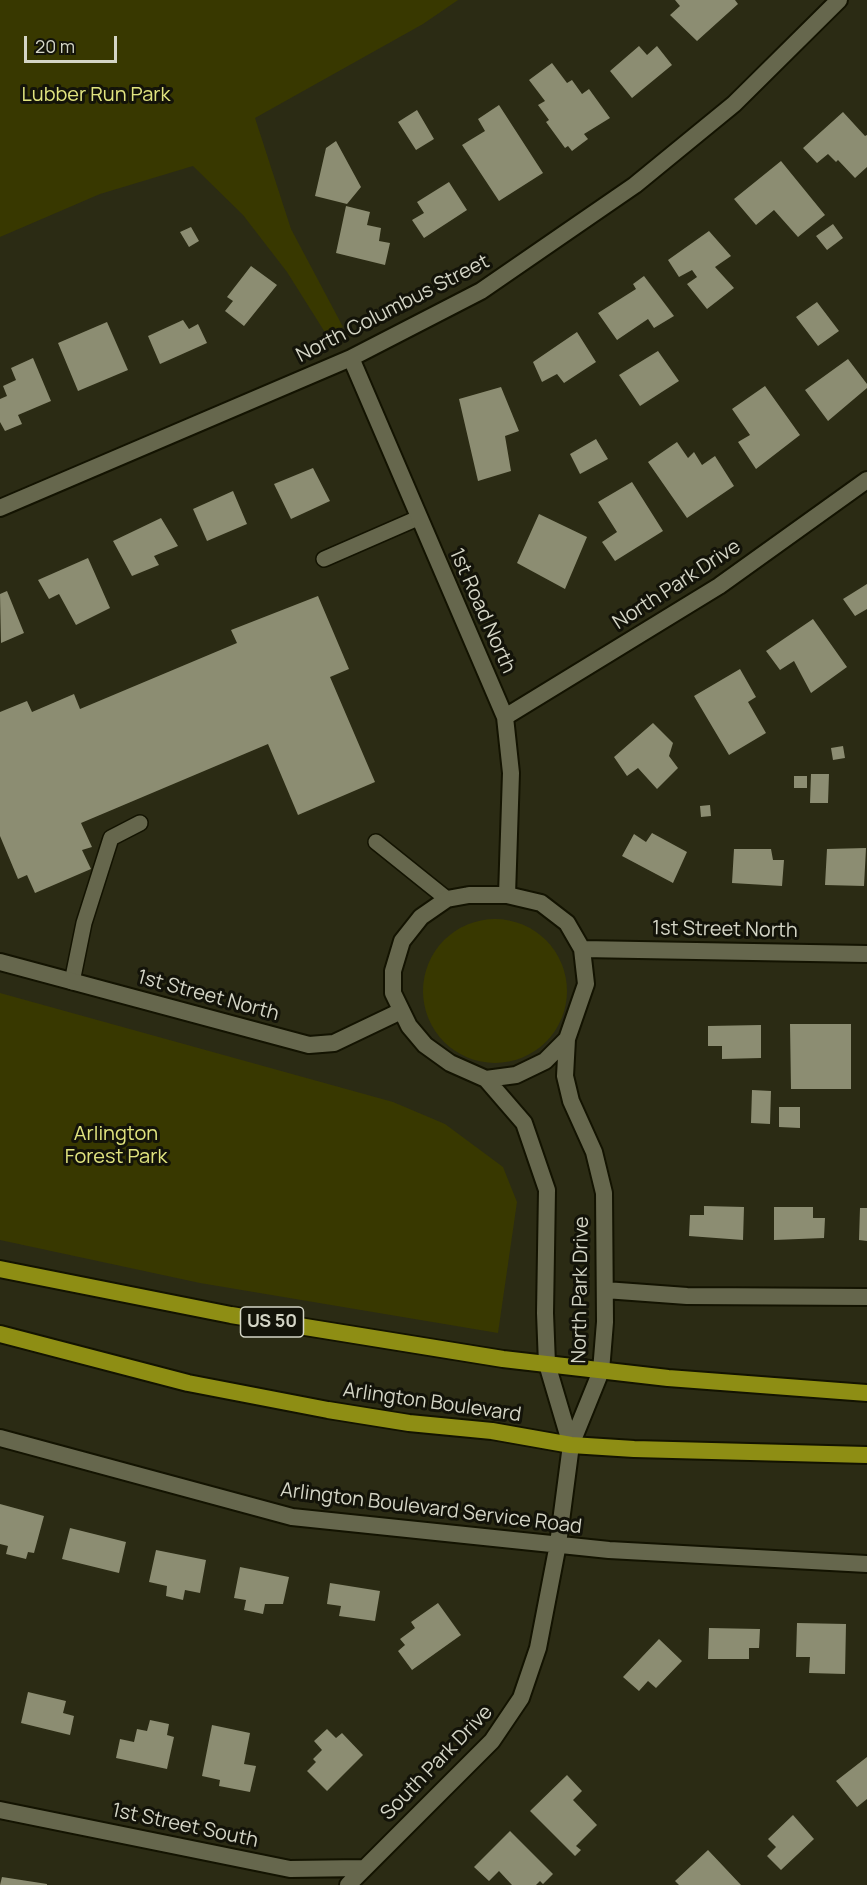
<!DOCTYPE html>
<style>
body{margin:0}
#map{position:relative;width:867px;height:1885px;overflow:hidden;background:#2b2b14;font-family:Manrope,sans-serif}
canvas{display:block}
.scale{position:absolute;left:24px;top:36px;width:93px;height:27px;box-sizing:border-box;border:3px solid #d4d5c6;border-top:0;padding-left:8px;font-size:18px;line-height:21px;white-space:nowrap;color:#d4d5c6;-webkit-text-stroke:4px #131309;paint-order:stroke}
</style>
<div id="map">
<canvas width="867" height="1885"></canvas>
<div class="scale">20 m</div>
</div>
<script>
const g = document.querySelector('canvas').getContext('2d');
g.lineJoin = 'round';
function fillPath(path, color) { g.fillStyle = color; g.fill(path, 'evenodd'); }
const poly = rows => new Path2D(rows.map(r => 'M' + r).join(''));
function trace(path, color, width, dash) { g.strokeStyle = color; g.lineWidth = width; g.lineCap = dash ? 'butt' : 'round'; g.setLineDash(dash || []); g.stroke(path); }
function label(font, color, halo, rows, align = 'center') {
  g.font = font + ' Manrope,sans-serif'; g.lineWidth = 6; g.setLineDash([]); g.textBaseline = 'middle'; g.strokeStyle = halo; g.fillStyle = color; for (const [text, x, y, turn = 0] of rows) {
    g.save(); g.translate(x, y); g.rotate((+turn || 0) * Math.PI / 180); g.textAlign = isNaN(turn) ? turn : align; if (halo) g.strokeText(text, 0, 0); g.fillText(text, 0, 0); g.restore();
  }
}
fillPath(poly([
 [0,0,458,0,423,24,255,118,291,229,343,327,326,334,287,272,243,215,193,166,100,194,0,237],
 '423 991a72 72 0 1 1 144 0a72 72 0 1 1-144 0Z',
 [0,993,393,1102,445,1124,503,1167,517,1202,498,1333,200,1283,0,1240]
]), '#383800');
fillPath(poly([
 [675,0,735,0,738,4,697,41,670,15,680,6],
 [639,46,647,55,657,46,672,65,632,98,610,71],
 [552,63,567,83,572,80,582,94,589,89,610,118,584,134,588,139,572,151,568,146,565,148,546,122,549,120,538,105,545,101,529,80],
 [499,105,543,173,499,201,462,145,485,131,478,119],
 [417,110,434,139,416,150,398,122],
 [843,112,865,136,867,135,867,167,855,178,838,160,836,162,828,154,817,163,803,148],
 [336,141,361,187,347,204,315,196,326,148],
 [781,161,825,215,798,237,774,210,756,225,734,199],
 [449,182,467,210,424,238,412,220,424,213,417,202],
 [346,206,370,212,367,225,381,228,379,241,390,243,385,265,336,253],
 [833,224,843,238,827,250,816,236],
 [191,227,199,241,189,247,180,232],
 [709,231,731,256,715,267,734,288,707,309,687,284,697,277,692,270,679,277,668,260],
 [251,266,277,285,244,326,225,311,233,301,227,297],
 [644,276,674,316,654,328,648,319,617,340,598,313,636,289,633,284],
 [817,302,839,331,818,346,796,317],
 [183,320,189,329,198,324,207,343,160,364,148,336],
 [107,322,128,370,78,391,58,343],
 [577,332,596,362,564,383,557,374,542,382,533,362],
 [658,351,679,381,640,406,619,375],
 [33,358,51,401,18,415,22,424,5,431,0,422,0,399,7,396,3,386,16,380,11,368],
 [848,359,867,384,867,388,828,421,805,390],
 [765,386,800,435,756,469,738,442,750,435,732,409],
 [501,387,519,431,505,436,511,471,478,481,459,399],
 [596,439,608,459,580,474,570,454],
 [677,442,688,458,694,452,702,465,715,456,734,486,687,518,648,462],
 [313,468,330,501,291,519,274,484],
 [632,482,663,531,615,561,602,542,617,532,598,502],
 [233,491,247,524,207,541,193,509],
 [539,514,587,537,565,589,517,563],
 [161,518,178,546,154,556,159,565,132,576,113,541],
 [88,558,110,608,76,625,59,594,49,599,38,580],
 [867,584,867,609,855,616,843,599],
 [7,591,24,633,1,643,0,594],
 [318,596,349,669,330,677,375,782,298,815,268,744,81,823,92,847,82,850,91,869,35,893,27,875,18,879,0,836,0,712,27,701,32,712,74,694,80,709,237,643,231,630],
 [813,619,847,667,811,693,794,661,780,670,766,651],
 [740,669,756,697,748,702,766,733,729,755,694,696],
 [653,723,673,743,669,756,678,768,657,789,638,768,627,776,614,757],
 [843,746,845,758,833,760,831,748],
 [811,774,829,774,828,803,810,803],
 [794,776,807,776,807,788,794,788],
 [710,805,711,816,701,817,700,806],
 [652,833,687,852,673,883,622,856,634,834,646,842],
 [866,848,864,886,825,885,827,849],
 [734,849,771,849,773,860,784,860,782,886,732,883],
 [790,1024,851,1024,851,1089,791,1089],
 [761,1025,761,1058,722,1059,722,1046,708,1046,708,1026],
 [752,1090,771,1091,770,1124,751,1123],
 [779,1107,800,1107,800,1128,779,1127],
 [704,1206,744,1207,743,1240,689,1236,690,1215,704,1215],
 [774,1207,813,1207,813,1218,825,1218,824,1238,774,1240],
 [860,1208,867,1208,867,1241,859,1240],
 [0,1504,44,1516,34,1553,28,1552,26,1559,6,1554,8,1546,0,1544],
 [70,1528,126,1542,119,1573,62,1559],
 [156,1550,206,1560,200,1593,185,1590,183,1600,166,1596,167,1586,149,1582],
 [240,1567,289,1577,283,1604,265,1604,263,1614,244,1610,246,1600,234,1598],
 [330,1583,380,1591,375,1621,339,1616,341,1606,327,1604],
 [438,1603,461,1635,412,1670,398,1651,405,1645,400,1639,415,1628,411,1622],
 [797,1623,846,1624,845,1674,809,1673,810,1657,796,1657],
 [709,1628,760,1629,759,1648,749,1648,749,1659,708,1659],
 [659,1639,682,1661,656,1688,648,1681,639,1691,623,1677],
 [28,1692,66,1701,63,1713,74,1716,70,1735,21,1723],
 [150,1720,169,1724,167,1735,174,1737,167,1769,116,1758,120,1739,134,1742,137,1729,147,1731],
 [212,1725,250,1733,244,1764,256,1766,250,1792,219,1786,220,1780,202,1776],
 [327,1729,336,1738,342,1733,363,1755,327,1791,307,1771,316,1762,313,1759,322,1750,314,1741],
 [867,1757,867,1799,857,1807,836,1781],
 [567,1775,582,1791,573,1800,597,1825,576,1846,581,1850,575,1856,530,1811],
 [793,1815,814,1839,781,1870,767,1856,776,1847,768,1839],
 [510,1831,553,1874,543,1884,540,1881,536,1885,512,1885,499,1871,489,1881,474,1867],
 [708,1850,741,1885,679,1885,675,1881],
 [2,1877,47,1884,47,1885,0,1885]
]), '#8c8d72');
const service = poly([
 [324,559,418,518],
 [376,842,447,899],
 [72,982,84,923,111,838,140,823]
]);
const minor = poly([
 [351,358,505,717,511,773,507,895],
 [0,508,351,358,481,291,635,185,734,104,839,0],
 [505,717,719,586,867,480],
 [469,895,507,895,541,903,567,923,582,949,586,984,567,1039,545,1061,516,1075,486,1079,450,1063,425,1045,409,1026,393,993,393,971,402,941,421,917,447,899,469,895],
 [582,949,867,954],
 [0,962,309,1045,334,1043,401,1011],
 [486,1079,524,1123,547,1190,545,1313,547,1364,571,1445],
 [605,1290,687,1296,867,1297],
 [0,1438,292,1517,609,1550,867,1564],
 [0,1810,290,1869,363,1868],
 [348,1885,492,1741,521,1698,538,1648,558,1544,571,1445,601,1371,605,1322,604,1193,594,1152,571,1101,565,1076,567,1039]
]);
const trunk = poly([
 [0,1269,231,1315,503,1359,668,1378,867,1393],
 [0,1334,188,1383,328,1410,409,1423,492,1431,571,1445,634,1449,867,1455]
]);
trace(service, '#131301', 18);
trace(minor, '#131301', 20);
trace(trunk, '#131301', 20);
trace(service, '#66674d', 15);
trace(minor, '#66674d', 16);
trace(trunk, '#8e8e14', 16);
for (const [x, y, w] of [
 [272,1322,63]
]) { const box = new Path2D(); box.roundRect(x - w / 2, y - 15, w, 30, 4.5); g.fillStyle = '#131309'; g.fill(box); trace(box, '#d4d5c6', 1.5); }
label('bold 18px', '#d4d5c6', null, [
 ["US 50",272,1322]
]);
label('20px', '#e1e47f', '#131309', [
 ["Lubber Run Park",96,95],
 ["Arlington",116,1134],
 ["Forest Park",116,1157]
]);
label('20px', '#d4d5c6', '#131309', [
 ["North Columbus Street",393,309,-27],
 ["North Park Drive",677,585,-33],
 ["1st Road North",482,611,66],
 ["1st Street North",725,930,1],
 ["1st Street North",208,996,15],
 ["North Park Drive",581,1290,-89],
 ["Arlington Boulevard",432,1403,8],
 ["Arlington Boulevard Service Road",431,1509,7],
 ["South Park Drive",437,1763,-46],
 ["1st Street South",185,1826,12]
]);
</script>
